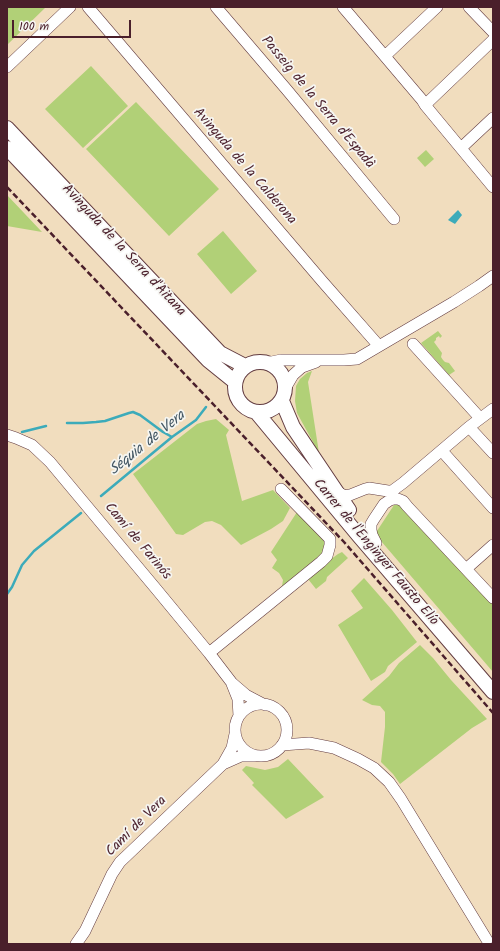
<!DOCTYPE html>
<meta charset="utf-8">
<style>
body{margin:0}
#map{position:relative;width:500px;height:951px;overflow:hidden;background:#f1ddbe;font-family:Kalam,sans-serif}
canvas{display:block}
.frame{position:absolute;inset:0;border:8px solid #4a1f2b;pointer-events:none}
.scale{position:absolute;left:12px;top:20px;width:119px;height:18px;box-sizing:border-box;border:2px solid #4a1f2b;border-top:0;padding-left:5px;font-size:12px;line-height:14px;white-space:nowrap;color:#4a1f2b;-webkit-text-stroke:3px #f6f6f2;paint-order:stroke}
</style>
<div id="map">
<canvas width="500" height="951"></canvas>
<div class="frame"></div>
<div class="scale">100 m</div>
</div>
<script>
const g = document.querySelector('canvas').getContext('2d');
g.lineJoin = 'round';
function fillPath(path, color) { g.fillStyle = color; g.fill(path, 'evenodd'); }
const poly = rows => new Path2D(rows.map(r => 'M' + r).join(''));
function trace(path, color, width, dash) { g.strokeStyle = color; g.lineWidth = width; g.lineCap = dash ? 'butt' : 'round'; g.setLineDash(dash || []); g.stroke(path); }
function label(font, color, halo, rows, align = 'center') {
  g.font = font + ' Kalam,sans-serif'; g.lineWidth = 3.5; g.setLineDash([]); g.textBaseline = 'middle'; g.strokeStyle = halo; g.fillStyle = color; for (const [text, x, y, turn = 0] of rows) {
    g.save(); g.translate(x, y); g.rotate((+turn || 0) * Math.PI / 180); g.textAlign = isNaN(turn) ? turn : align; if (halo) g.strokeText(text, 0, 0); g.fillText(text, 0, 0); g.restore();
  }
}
fillPath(poly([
 [7,7,46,7,7,45],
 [91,66,128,106,83,148,45,109],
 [136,102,219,189,169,236,86,149],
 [426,150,434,159,425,167,417,158],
 [7,195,42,232,7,226],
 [223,231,257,271,231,294,197,254],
 [438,331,442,336,440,338,439,336,436,338,436,340,434,342,442,353,441,357,443,360,445,362,449,363,455,371,449,375,421,343],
 [312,371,308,382,319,453,297,413,295,401,296,386,300,379,307,373],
 [216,419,229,430,226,435,242,501,273,490,290,508,283,521,271,529,241,545,221,525,212,521,205,522,183,535,176,534,133,474,197,424,206,421],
 [396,502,493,603,493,672,375,534],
 [297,512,327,540,322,556,284,587,282,586,283,580,279,573,272,568,277,560,271,552],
 [342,552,348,558,327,577,326,581,316,589,308,579,323,565,338,554],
 [364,578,392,610,417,642,388,666,385,672,371,681,338,625,363,608,351,591],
 [420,645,433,658,451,680,487,719,472,728,400,784,393,774,381,762,385,727,385,712,380,706,372,705,362,700,389,676,399,663],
 [288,759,324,797,286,819,252,785,254,783,242,770,246,766,265,770,278,767]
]), '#b1d077');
fillPath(poly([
 [458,210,462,215,455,224,448,220]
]), '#3cabba');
trace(poly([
 [67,423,83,423,96,422,105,421,129,413,133,412,140,415,163,432,172,437],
 [22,432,46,426],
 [101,496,172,437,196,420,206,407],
 [7,594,12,587,22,565,34,551,81,513]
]), '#3cabba', 2.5);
const minor = poly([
 [88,7,322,281,379,346],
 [216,7,287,90,394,219],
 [343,7,422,100,425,105,493,187],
 [469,7,493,32],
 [385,56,437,7],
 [7,67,70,7],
 [425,105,493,40],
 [461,148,493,118],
 [413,344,480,418],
 [267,363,281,360,344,360,357,359,454,302,479,286,493,276],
 [286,387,293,375,302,367,316,362],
 [469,427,493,453],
 [7,435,16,438,32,445,50,462,157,590,209,653,232,683,246,695,265,705],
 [442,451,493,508],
 [336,491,345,496,350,495,365,489,369,488,388,491,392,491,403,483,469,427,493,409],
 [376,543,372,535,371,530,371,524,374,519,384,504,390,500,394,499,398,499,403,501,407,506,493,598],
 [466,569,493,545],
 [209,653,321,562,327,556,330,545,330,539,281,489],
 [232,684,238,699,239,716],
 '235 730a26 26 0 1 1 52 0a26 26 0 1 1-52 0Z',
 [282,745,309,743,334,748,358,759,374,768,389,782,401,799,487,940],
 [223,764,241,756,254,756],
 [76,944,85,931,112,874,120,862,223,764,232,748,235,734]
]);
const major = poly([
 [7,128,220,353,245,366],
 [7,148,208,360,234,381],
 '235 387a25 25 0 1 1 50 0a25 25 0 1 1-50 0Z',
 [282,401,293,427,336,491,349,510],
 [257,413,359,536,493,692]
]);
trace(minor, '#633c41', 12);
trace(major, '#633c41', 16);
trace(minor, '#fff', 11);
trace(major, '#fff', 14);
trace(poly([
 [7,187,344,542,493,713]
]), '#4a1f2b', 2.5, [6, 3]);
label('14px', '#4a1f2b', '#f6f6f2', [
 ["Passeig de la Serra d'Espadà",317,103,50],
 ["Avinguda de la Calderona",244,167,49],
 ["Avinguda de la Serra d'Aitana",123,251,47],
 ["Camí de Farinós",137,542,50],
 ["Carrer de l'Enginyer Fausto Elío",375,553,50],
 ["Camí de Vera",137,827,-45]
]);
label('italic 15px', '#445764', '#f6f6f2', [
 ["Séquia de Vera",148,444,-39]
]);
</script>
